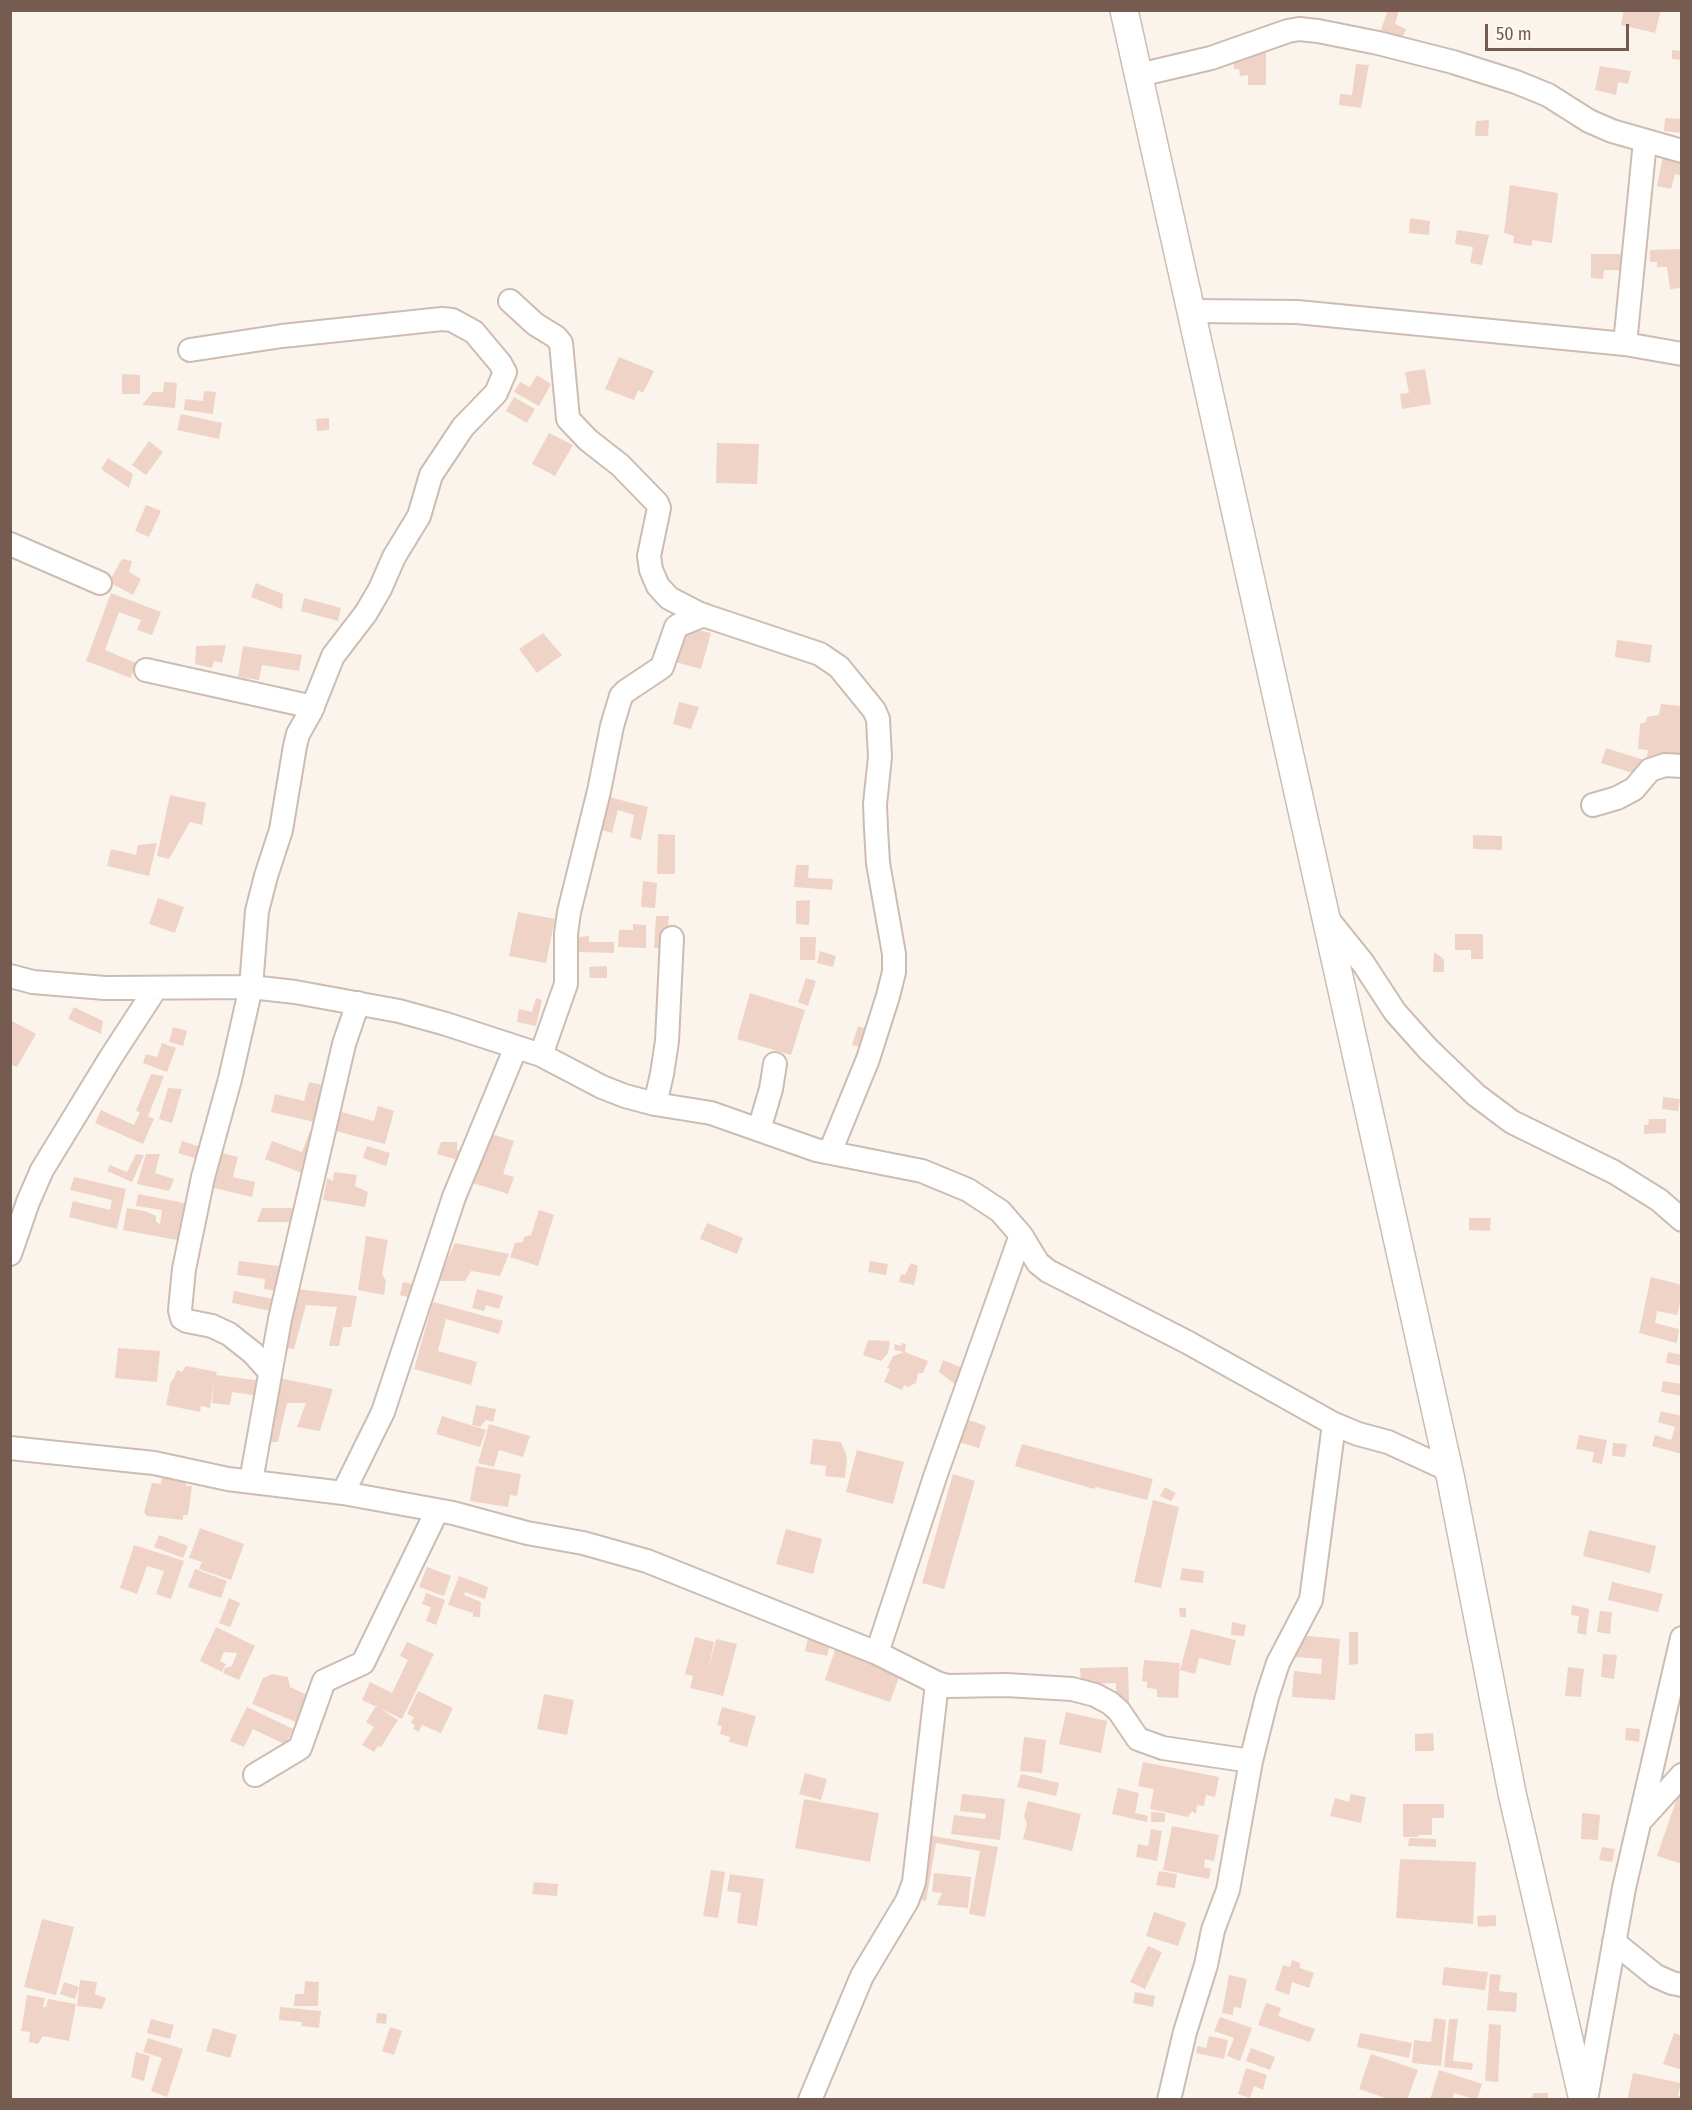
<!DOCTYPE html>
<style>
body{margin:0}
#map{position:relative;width:1692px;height:2110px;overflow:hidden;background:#fbf4ec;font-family:"Fira Sans Condensed",sans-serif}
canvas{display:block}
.frame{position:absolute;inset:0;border:12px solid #755b50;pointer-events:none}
.scale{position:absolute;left:1485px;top:24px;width:144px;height:27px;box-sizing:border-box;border:3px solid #755b50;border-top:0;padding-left:8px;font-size:18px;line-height:21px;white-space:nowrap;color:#755b50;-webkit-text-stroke:4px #fef9f2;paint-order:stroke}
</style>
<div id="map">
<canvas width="1692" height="2110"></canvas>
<div class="frame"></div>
<div class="scale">50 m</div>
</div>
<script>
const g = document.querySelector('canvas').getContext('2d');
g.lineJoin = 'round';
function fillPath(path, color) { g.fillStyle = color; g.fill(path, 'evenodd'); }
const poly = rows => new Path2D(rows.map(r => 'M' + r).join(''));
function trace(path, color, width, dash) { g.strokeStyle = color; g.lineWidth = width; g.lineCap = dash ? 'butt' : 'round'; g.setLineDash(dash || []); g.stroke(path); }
fillPath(poly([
 [1388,10,1399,10,1395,24,1406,29,1401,41,1380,32],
 [1624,10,1661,10,1655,33,1621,25],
 [1266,44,1266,85,1248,85,1248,75,1240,76,1239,69,1234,69,1234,45],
 [1672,50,1682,51,1682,60,1672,59],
 [1356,64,1369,65,1361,108,1339,105,1340,94,1352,95],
 [1600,66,1631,71,1628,84,1618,82,1616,95,1595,90],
 [1665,118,1682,119,1682,133,1664,131],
 [1489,120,1488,136,1475,136,1476,121],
 [1663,156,1682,161,1682,176,1675,174,1671,189,1657,186],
 [1510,185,1558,193,1552,243,1532,240,1532,246,1513,243,1514,236,1504,233],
 [1410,218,1430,221,1429,235,1409,233],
 [1457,230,1489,235,1482,265,1470,263,1473,247,1455,244],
 [1680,249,1682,288,1670,289,1667,267,1657,267,1657,262,1650,262,1650,250],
 [1591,254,1624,254,1623,270,1604,270,1603,279,1591,278],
 [619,357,654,371,643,393,638,390,634,400,605,389],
 [1425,369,1431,404,1402,409,1400,394,1409,393,1405,372],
 [122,374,140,375,140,394,122,394],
 [537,375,551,384,539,406,514,392,520,382,530,387],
 [164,382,177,383,175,408,142,405,153,392,163,392],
 [204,391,216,392,213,414,184,410,185,399,203,401],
 [514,397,535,409,527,423,506,411],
 [181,414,222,423,219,439,177,430],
 [329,418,329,430,317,431,316,419],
 [549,433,573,445,555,476,532,464],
 [149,441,163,452,146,475,132,465],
 [717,443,759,444,757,484,716,483],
 [108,458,133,474,129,488,101,469],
 [146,505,161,511,149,537,135,531],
 [122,559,132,561,129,572,141,579,133,595,109,582],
 [256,583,283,594,282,609,251,597],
 [111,593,161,612,152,635,137,630,141,620,119,612,105,650,136,663,131,678,86,661],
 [304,598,341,608,338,621,301,611],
 [682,626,711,633,701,669,672,661],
 [543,633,562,655,537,673,519,649],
 [1617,640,1652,645,1650,663,1615,657],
 [226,645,222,663,214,661,212,668,195,664,196,646],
 [243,646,302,655,299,671,262,665,259,680,238,677],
 [679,702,699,707,691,729,673,724],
 [1661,704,1682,706,1682,761,1647,757,1648,750,1638,749,1640,724,1646,722,1647,717,1659,715],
 [1606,748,1647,761,1642,776,1601,763],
 [170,795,206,803,202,825,190,822,169,859,157,856],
 [609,797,648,807,641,840,630,837,634,815,618,810,612,833,602,830],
 [658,834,675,835,675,874,657,874],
 [1473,835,1502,836,1502,850,1473,849],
 [157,843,149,876,107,866,111,849,136,855,138,845],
 [796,865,809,865,808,878,833,879,832,890,794,887],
 [643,881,657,883,655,908,641,907],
 [158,898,184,907,175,933,149,924],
 [810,900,809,925,796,924,796,901],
 [518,912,555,919,546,963,509,956],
 [656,916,669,916,666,949,654,948],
 [633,924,646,925,646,948,618,947,619,930,633,930],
 [1455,934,1483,934,1483,959,1471,959,1471,950,1455,950],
 [589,936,589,942,614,942,614,953,579,952,579,937],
 [800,937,816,937,815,960,800,960],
 [820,951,836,956,833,967,817,963],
 [1434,952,1444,959,1444,972,1433,972],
 [607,966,607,978,590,978,589,967],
 [806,978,816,981,808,1006,798,1002],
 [750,993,805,1010,791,1055,737,1039],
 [536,998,542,1000,536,1026,517,1022,519,1009,532,1012],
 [74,1007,103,1021,101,1034,68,1019],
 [10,1020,36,1034,17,1067,10,1064],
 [858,1026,866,1029,859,1047,852,1045],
 [173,1027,187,1031,183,1046,169,1042],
 [162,1043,176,1048,167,1072,143,1063,146,1054,157,1057],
 [151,1074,164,1076,148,1116,154,1119,143,1144,95,1123,101,1110,134,1125,140,1112,136,1111],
 [309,1082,323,1085,314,1122,271,1112,275,1094,304,1101],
 [168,1088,182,1089,172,1123,159,1119],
 [1663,1097,1680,1099,1678,1111,1662,1109],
 [378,1106,394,1111,385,1144,332,1130,338,1111,374,1121],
 [1649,1119,1666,1119,1666,1133,1644,1134,1644,1125,1648,1125],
 [310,1131,325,1137,310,1176,265,1159,272,1141,302,1152],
 [482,1131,514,1141,503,1174,514,1177,508,1194,467,1181],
 [182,1141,204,1148,201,1160,178,1153],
 [441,1142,457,1142,457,1150,460,1152,461,1161,437,1154],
 [367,1146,390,1153,386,1166,363,1158],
 [218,1152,238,1157,233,1177,255,1182,252,1197,210,1187],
 [136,1154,144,1155,132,1182,107,1171,110,1165,127,1172],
 [146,1154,160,1154,155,1173,174,1179,169,1191,137,1184],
 [334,1172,357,1175,355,1186,368,1192,365,1207,323,1200,327,1178,333,1181],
 [74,1177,126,1189,117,1229,69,1217,73,1201,110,1210,112,1200,70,1190],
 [138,1194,189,1204,182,1241,123,1230,127,1208,145,1211,156,1216,156,1222,160,1224,162,1210,136,1206],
 [262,1208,292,1208,292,1222,257,1222],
 [539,1210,554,1215,538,1266,510,1257,515,1243,523,1242,524,1237,531,1235],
 [1469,1218,1491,1218,1490,1231,1469,1230],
 [707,1223,743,1238,737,1254,700,1239],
 [366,1236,388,1240,382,1274,386,1281,384,1295,358,1290],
 [455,1243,509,1254,500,1276,471,1271,465,1281,437,1281],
 [239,1261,279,1266,275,1291,264,1289,265,1279,237,1275],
 [870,1261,888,1264,886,1275,868,1272],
 [911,1263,918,1266,914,1285,899,1282,901,1274,905,1275],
 [1651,1277,1682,1285,1682,1295,1677,1315,1657,1311,1655,1323,1679,1329,1677,1343,1639,1333],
 [403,1282,422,1286,419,1300,400,1295],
 [296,1289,357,1296,351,1327,343,1327,339,1346,329,1346,337,1307,306,1305,294,1349,284,1348],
 [477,1289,503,1296,499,1309,486,1305,484,1311,472,1308],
 [234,1291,273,1299,271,1311,232,1303],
 [433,1302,503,1321,499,1334,446,1319,438,1351,477,1362,471,1385,414,1369],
 [868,1340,890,1341,888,1353,881,1361,863,1355],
 [902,1343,906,1344,905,1352,928,1361,923,1373,918,1373,916,1383,908,1387,904,1385,902,1390,884,1382,890,1369,887,1368,893,1356,904,1352,894,1350,895,1344,901,1346],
 [118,1348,160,1351,157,1382,115,1378],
 [1668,1352,1682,1355,1682,1366,1666,1363],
 [943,1360,963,1368,956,1385,939,1372],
 [186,1366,217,1372,216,1375,262,1381,260,1396,232,1392,230,1405,212,1403,215,1379,210,1408,201,1406,200,1412,166,1405,171,1381,173,1380,177,1370,182,1372],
 [279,1378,333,1389,320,1431,297,1427,306,1403,287,1403,278,1442,262,1442],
 [1663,1381,1682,1384,1682,1396,1661,1392],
 [476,1405,496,1409,493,1422,486,1420,480,1427,472,1425],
 [1661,1411,1682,1416,1682,1454,1652,1446,1655,1435,1671,1440,1675,1427,1658,1422],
 [442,1416,486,1430,480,1447,436,1434],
 [966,1419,986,1426,979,1448,959,1442],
 [489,1424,530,1436,523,1457,499,1450,494,1467,478,1463],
 [1579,1435,1607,1440,1602,1464,1592,1462,1594,1452,1576,1449],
 [813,1439,841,1442,847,1457,845,1478,825,1476,826,1466,810,1464],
 [1613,1443,1627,1444,1625,1457,1612,1456],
 [1022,1444,1153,1479,1147,1500,1096,1487,1094,1489,1015,1466],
 [857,1450,904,1462,893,1504,846,1492],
 [476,1466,521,1474,517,1496,510,1495,508,1507,470,1501],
 [953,1474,975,1481,944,1589,922,1583],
 [162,1477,182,1478,187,1486,192,1486,188,1515,183,1515,183,1520,147,1516,144,1512,152,1483,161,1484],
 [1165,1487,1176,1493,1171,1501,1160,1496],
 [1153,1500,1179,1507,1161,1588,1134,1582],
 [200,1528,244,1544,231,1580,199,1569,202,1562,189,1558],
 [786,1529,822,1539,813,1574,776,1564],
 [1589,1530,1656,1546,1650,1573,1583,1556],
 [159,1535,188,1546,183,1558,154,1547],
 [134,1545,184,1561,171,1599,156,1594,164,1571,147,1566,137,1594,120,1588],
 [427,1567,451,1576,444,1596,419,1587],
 [1182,1568,1204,1571,1203,1583,1180,1580],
 [195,1569,227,1581,221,1598,188,1587],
 [459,1576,488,1587,485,1599,465,1592,464,1595,481,1602,480,1617,473,1617,473,1613,448,1605],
 [1612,1582,1663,1594,1658,1612,1608,1600],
 [426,1593,445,1600,436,1625,426,1621,431,1607,422,1604],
 [229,1598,240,1603,230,1627,219,1623],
 [1572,1605,1589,1609,1586,1635,1577,1633,1579,1616,1571,1615],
 [1179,1608,1186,1608,1186,1617,1180,1617],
 [1600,1611,1612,1612,1610,1634,1597,1632],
 [1232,1622,1246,1625,1244,1636,1231,1635],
 [216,1627,255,1646,239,1680,223,1673,225,1668,232,1666,237,1653,224,1652,220,1661,226,1664,222,1672,200,1661],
 [1191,1629,1236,1640,1230,1666,1199,1658,1195,1674,1180,1670],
 [1349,1632,1358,1632,1358,1664,1349,1665],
 [1298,1635,1340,1639,1335,1700,1292,1697,1294,1671,1321,1674,1322,1659,1296,1657],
 [695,1637,714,1642,708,1672,716,1639,737,1644,723,1696,690,1688,693,1676,685,1674],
 [808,1638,830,1644,827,1656,805,1651],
 [407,1642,434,1654,402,1719,362,1700,370,1682,392,1693,408,1660,400,1656],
 [836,1647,902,1669,890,1702,825,1680],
 [1603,1654,1617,1655,1614,1679,1601,1677],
 [1144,1660,1180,1663,1178,1698,1157,1697,1157,1689,1147,1688,1147,1682,1142,1681],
 [1128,1667,1129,1703,1116,1703,1116,1683,1081,1684,1080,1668],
 [1568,1667,1584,1669,1581,1697,1565,1696],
 [272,1674,288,1677,290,1687,307,1695,296,1722,252,1704,263,1678],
 [418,1691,453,1708,441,1733,422,1725,419,1732,413,1729,415,1725,411,1723,414,1717,407,1714],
 [544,1694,574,1700,567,1735,537,1729],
 [376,1706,398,1720,381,1747,378,1746,374,1752,362,1745,374,1727,366,1722],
 [247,1707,293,1729,286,1745,253,1729,244,1747,230,1741],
 [722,1707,756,1716,747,1747,729,1742,730,1737,720,1734,722,1726,717,1725],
 [1066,1712,1107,1721,1101,1753,1059,1744],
 [1626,1728,1640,1729,1639,1742,1625,1740],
 [1433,1733,1434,1751,1415,1751,1415,1734],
 [1024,1737,1046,1740,1042,1773,1020,1771],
 [1143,1762,1219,1777,1215,1797,1206,1795,1204,1806,1197,1805,1196,1814,1192,1811,1188,1817,1150,1809,1154,1789,1138,1786],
 [805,1773,827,1779,821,1800,799,1794],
 [1021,1774,1059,1783,1056,1796,1017,1787],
 [1118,1788,1139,1793,1135,1813,1148,1816,1147,1822,1112,1814],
 [1679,1792,1682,1793,1682,1864,1657,1856],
 [962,1794,1005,1799,1000,1840,951,1834,954,1815,985,1819,986,1814,960,1811],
 [1351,1794,1366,1797,1361,1823,1330,1816,1335,1798,1349,1802],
 [804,1799,879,1813,870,1862,795,1848],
 [1028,1801,1081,1814,1072,1851,1023,1839,1027,1824,1024,1816],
 [1403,1804,1444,1804,1444,1818,1432,1818,1432,1835,1418,1835,1418,1837,1403,1837],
 [1151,1812,1165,1813,1165,1822,1151,1822],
 [1582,1813,1600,1815,1598,1840,1581,1839],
 [1172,1826,1219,1835,1214,1861,1205,1859,1204,1867,1211,1869,1209,1879,1163,1870],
 [1151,1829,1162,1831,1157,1861,1136,1857,1138,1844,1148,1846],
 [927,1835,998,1847,985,1917,969,1914,980,1851,936,1843,926,1901,915,1899],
 [1409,1838,1436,1839,1436,1847,1408,1846],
 [1602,1847,1615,1849,1612,1862,1599,1860],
 [1400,1859,1476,1862,1473,1924,1396,1918],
 [711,1870,725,1872,718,1918,703,1916],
 [1159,1871,1177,1874,1175,1888,1156,1885],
 [934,1873,971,1877,968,1908,937,1905,942,1893,932,1892],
 [730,1874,764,1879,757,1926,737,1923,741,1893,727,1891],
 [534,1882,558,1884,557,1896,532,1894],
 [1154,1912,1186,1923,1178,1946,1146,1936],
 [1496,1915,1496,1926,1478,1927,1477,1916],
 [42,1919,74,1927,56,1995,24,1987],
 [1148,1946,1162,1952,1145,1989,1130,1982],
 [1292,1960,1300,1963,1300,1968,1314,1973,1309,1988,1292,1982,1289,1995,1275,1990,1283,1965,1290,1967],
 [1444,1967,1488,1972,1485,1990,1442,1985],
 [1490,1974,1501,1975,1499,1991,1517,1993,1516,2012,1487,2010],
 [1229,1975,1247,1979,1241,2008,1234,2007,1233,2015,1222,2013],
 [80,1980,97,1982,95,1994,106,1998,102,2009,77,2006],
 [305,1981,319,1982,318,2006,294,2006,295,1994,304,1994],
 [64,1982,79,1987,75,1999,60,1994],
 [1135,1992,1155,1996,1153,2007,1133,2003],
 [27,1995,45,1998,43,2007,46,2007,48,1999,76,2004,69,2041,43,2036,38,2044,29,2042,30,2032,21,2031],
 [1266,2003,1281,2008,1278,2016,1315,2029,1310,2042,1258,2025],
 [280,2007,321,2011,319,2028,301,2026,302,2022,279,2020],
 [377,2013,387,2014,386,2024,376,2023],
 [1220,2017,1252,2028,1240,2061,1227,2056,1234,2038,1214,2031],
 [1434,2018,1446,2020,1441,2066,1412,2063,1414,2040,1431,2042],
 [151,2019,174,2025,170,2039,147,2033],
 [1449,2019,1458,2019,1453,2061,1473,2063,1472,2070,1444,2067],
 [1489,2024,1501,2025,1498,2082,1485,2081],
 [390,2027,402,2031,394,2055,382,2051],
 [213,2028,237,2035,230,2058,206,2051],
 [1360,2033,1412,2043,1409,2058,1357,2047],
 [1674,2033,1682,2036,1682,2070,1663,2064],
 [1209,2036,1228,2040,1224,2059,1196,2053,1197,2046,1206,2048],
 [148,2038,183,2049,167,2097,151,2091,162,2058,143,2052],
 [1251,2048,1275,2057,1270,2070,1246,2061],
 [136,2052,150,2056,144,2081,131,2077],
 [1371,2054,1418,2070,1407,2100,1391,2100,1359,2089],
 [1246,2068,1267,2075,1263,2090,1254,2086,1250,2098,1238,2094],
 [1439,2070,1482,2084,1477,2100,1454,2093,1452,2100,1430,2100],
 [1633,2073,1681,2083,1678,2096,1682,2097,1682,2100,1627,2100],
 [1533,2093,1548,2093,1548,2100,1532,2100]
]), '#efd3c6');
const minor = poly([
 [1139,75,1211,58,1288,31,1299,29,1318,31,1378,43,1453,62,1516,82,1548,95,1589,121,1612,131,1682,151],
 [510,301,535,324,556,337,561,343,568,419,588,440,620,465,657,503,659,508,649,556,651,570,658,586,669,598,700,614,820,654,839,667,874,710,878,719,880,757,875,804,876,829,878,863,894,954,894,972,888,996,868,1059,830,1152],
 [1192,311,1297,312,1625,344,1682,354],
 [1625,344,1645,141],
 [190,350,282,336,442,319,452,320,474,332,500,363,505,372,496,393,463,427,431,475,419,516,394,557,380,589,366,613,333,656,311,711,298,734,295,746,281,830,266,876,257,911,251,987,230,1079,203,1177,184,1269,180,1310,182,1318,187,1321,212,1326,229,1334,253,1353,270,1372],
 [10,544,100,583],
 [146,670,313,707],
 [1593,805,1617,798,1634,789,1650,770,1665,765,1682,766],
 [1326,917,1363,963,1395,1012,1428,1049,1476,1095,1512,1122,1614,1172,1659,1200,1682,1220],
 [10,976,33,982,105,988,251,987,295,992,399,1011,446,1024,541,1055,602,1087,625,1096,655,1104,711,1113,816,1150,922,1171,968,1190,1000,1211,1021,1235,1038,1263,1048,1271,1187,1342,1334,1424,1358,1434,1388,1442,1449,1470],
 [541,1055,566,984,566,934,569,912,599,791,612,726,621,696,626,691,662,667,676,627,679,625,704,615],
 [655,1104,662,1074,667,1041,672,938],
 [759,1130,771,1089,775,1064],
 [10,1254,28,1202,42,1170,111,1057,156,988],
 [10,1448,154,1463,228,1479,343,1493,453,1513,527,1533,583,1543,647,1561,877,1653,937,1683,948,1686,1006,1685,1072,1689,1095,1695,1110,1703,1119,1711,1138,1739,1163,1748,1251,1761],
 [251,1481,280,1319,344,1044,358,1003],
 [343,1493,383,1412,454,1197,516,1047],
 [877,1653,936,1474,1021,1235],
 [255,1775,300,1748,324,1681,363,1663,437,1511],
 [1641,1820,1682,1775],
 [1614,1942,1656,1976,1672,1983,1682,1985],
 [810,2100,862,1976,907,1901,914,1882,937,1683],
 [1169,2100,1185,2032,1206,1965,1213,1930,1228,1890,1251,1761,1267,1697,1278,1663,1311,1600,1334,1424],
 [1586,2100,1624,1888,1682,1638]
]);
const tertiary = poly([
 [1124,10,1451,1480,1512,1793,1583,2100]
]);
trace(minor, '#cdbcb2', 26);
trace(tertiary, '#cdbcb2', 30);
trace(minor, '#fff', 22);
trace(tertiary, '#fff', 27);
</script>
